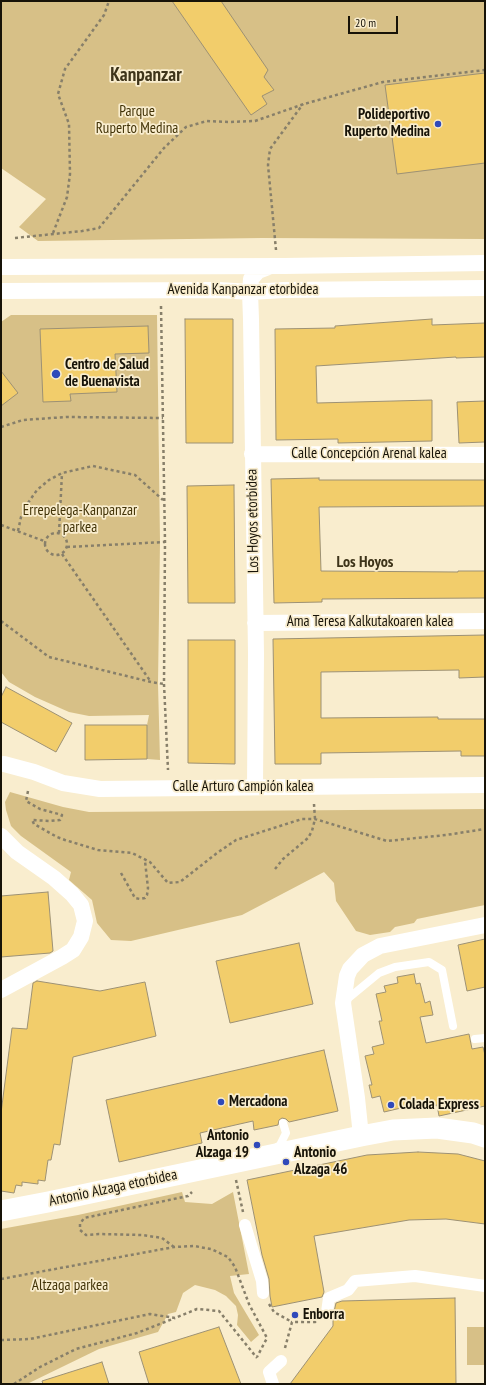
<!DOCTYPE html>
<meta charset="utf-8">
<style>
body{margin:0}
#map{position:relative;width:486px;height:1385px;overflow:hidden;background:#f9edce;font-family:"PT Sans Narrow",sans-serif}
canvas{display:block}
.frame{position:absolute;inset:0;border:2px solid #171308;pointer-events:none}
.scale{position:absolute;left:348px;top:16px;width:50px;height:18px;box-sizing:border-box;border:2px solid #171308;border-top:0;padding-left:5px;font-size:12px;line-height:14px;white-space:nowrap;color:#171308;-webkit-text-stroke:3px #f9edce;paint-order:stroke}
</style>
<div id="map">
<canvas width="486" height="1385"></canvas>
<div class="frame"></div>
<div class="scale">20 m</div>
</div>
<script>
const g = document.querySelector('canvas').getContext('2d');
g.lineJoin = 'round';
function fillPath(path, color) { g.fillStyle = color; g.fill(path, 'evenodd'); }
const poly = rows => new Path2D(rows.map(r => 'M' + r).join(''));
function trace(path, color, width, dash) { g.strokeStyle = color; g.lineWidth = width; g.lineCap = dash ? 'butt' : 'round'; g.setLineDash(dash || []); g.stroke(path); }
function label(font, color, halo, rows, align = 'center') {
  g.font = font + ' "PT Sans Narrow",sans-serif'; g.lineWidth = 3.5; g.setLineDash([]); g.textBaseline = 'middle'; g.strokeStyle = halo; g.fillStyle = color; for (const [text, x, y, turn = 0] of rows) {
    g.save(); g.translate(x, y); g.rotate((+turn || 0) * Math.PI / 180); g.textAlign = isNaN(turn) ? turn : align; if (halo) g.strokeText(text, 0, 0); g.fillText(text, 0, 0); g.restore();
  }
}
fillPath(poly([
 [1,1,485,1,485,239,262,238,38,241,19,227,46,199,1,168],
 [11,315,157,315,160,542,158,684,160,760,147,759,147,725,149,715,89,716,69,712,35,697,9,682,1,672,1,322],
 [10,792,63,807,89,812,485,809,485,905,417,919,414,923,395,927,390,932,370,935,356,931,336,901,334,883,324,872,242,915,131,941,111,940,97,923,92,900,69,880,71,872,21,836,11,826,6,810,5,802],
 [182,1192,185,1202,212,1204,233,1192,249,1274,230,1276,234,1293,259,1335,251,1342,237,1325,238,1315,236,1306,226,1296,215,1290,195,1285,183,1293,176,1312,168,1314,158,1332,99,1349,27,1384,1,1384,1,1229,78,1215],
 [467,1327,485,1327,485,1365,467,1365]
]), '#d7c087');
const building = poly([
 [172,1,221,1,268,70,264,77,274,90,262,96,267,104,251,115,172,1],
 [485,73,485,163,397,174,385,85,485,73],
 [185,319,233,319,233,443,186,443,185,319],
 [432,319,432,325,485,323,485,357,456,358,456,357,316,366,317,403,432,400,432,441,338,443,338,439,276,440,275,329,335,328,335,326,432,319],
 [148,326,149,353,115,354,117,392,70,394,71,401,43,402,40,329,148,326],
 [1,371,18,393,1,406,1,371],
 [485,401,485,442,459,443,457,402,485,401],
 [319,478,319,480,485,480,485,506,319,507,321,571,458,572,458,571,485,571,485,598,322,599,322,602,274,603,271,479,319,478],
 [234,485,235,603,188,603,187,486,234,485],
 [485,635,485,677,459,678,459,670,321,672,321,718,438,717,438,719,485,719,485,756,461,756,461,751,321,753,321,764,275,764,273,639,485,635],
 [188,640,235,640,235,764,188,763,188,640],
 [6,687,72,723,56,752,1,722,1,697,6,687],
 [85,725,147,725,147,759,85,760,85,725],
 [48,892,53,951,50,953,1,957,1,896,48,892],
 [485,939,485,987,467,991,458,945,485,939],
 [299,943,313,1004,230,1023,216,961,299,943],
 [414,974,416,984,420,983,425,1003,430,1001,433,1015,420,1017,426,1043,469,1034,472,1049,483,1047,485,1055,485,1106,439,1116,437,1105,432,1106,431,1101,384,1112,380,1096,372,1098,369,1085,372,1085,365,1056,374,1054,372,1047,384,1044,379,1021,382,1021,376,994,386,992,384,986,398,983,397,977,414,974],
 [37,981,100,991,145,982,156,1036,73,1057,60,1145,54,1144,51,1160,48,1160,45,1181,38,1180,38,1184,22,1182,22,1186,16,1185,14,1193,1,1191,1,1113,12,1028,27,1029,33,983,37,981],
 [324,1050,338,1111,289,1122,286,1119,282,1118,279,1120,278,1125,254,1130,253,1121,200,1133,202,1143,119,1162,106,1100,324,1050],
 [418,1152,458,1154,485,1161,485,1224,446,1219,409,1220,314,1236,324,1292,322,1297,272,1307,270,1296,269,1279,262,1255,247,1180,367,1155,418,1152],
 [455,1298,456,1384,290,1384,333,1326,333,1316,336,1303,342,1301,455,1298],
 [219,1327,241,1384,149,1384,139,1352,219,1327],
 [102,1362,109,1384,43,1384,42,1381,102,1362]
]);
fillPath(building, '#f2cd6b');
trace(building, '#9d9174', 1);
trace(poly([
 [53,233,67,197,70,174,69,124,58,94,65,69,104,15,109,1],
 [15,238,82,231,99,228,164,148,186,127,207,121,229,122,255,121,304,104,383,82,485,70],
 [276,250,268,165,270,149,303,104],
 [161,306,165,542,164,684,168,770],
 [1,427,23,420,66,417,163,418],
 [1,525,44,541],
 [18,531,21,517,28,503,37,490,49,480,62,473,93,466,135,475,163,500],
 '45 544a11 11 0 1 1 22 0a11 11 0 1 1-22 0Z',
 [59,533,62,473],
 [67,547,165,542],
 [62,554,151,682],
 [1,621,49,657,151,682,164,684],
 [28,791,26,801,40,809,62,815,60,820,50,821,32,820,34,824,57,837,65,840,98,850,132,853,150,862,168,883,180,882,217,853,236,840,302,819,315,819,387,841,446,835,485,829],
 [275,869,283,859,308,838,312,831,315,819,314,804],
 [121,873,135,898,140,899,145,898,147,895,148,888,145,861],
 [236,1180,243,1212],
 [174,1247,162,1238,142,1235,99,1234,86,1235,80,1230,80,1224,84,1218,188,1196,192,1192],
 [1,1279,174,1247,194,1246,211,1249,228,1257,235,1267,249,1304,267,1338,257,1357],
 [269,1304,274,1312,292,1322],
 [1,1340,30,1339,150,1314,175,1318,197,1309,219,1311,257,1358],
 [285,1348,292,1322,315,1322,316,1321],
 [14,1384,40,1367,76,1349,137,1333,175,1318]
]), '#877f6a', 2.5, [3, 3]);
trace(poly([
 [345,1001,379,973,395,967,429,962,442,970,453,1026],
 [475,1039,485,1038],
 [274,1149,280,1145,286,1133,283,1123]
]), '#fff', 8);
trace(poly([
 [245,1225,262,1281,263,1293],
 [327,1312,329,1298,348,1290,355,1281,415,1276,485,1286],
 [273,1384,269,1372,281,1361]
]), '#fff', 12);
trace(poly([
 [1,267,284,266,485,263],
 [1,291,219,290,250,292,284,290,485,288],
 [252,454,485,455],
 [255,623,485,621],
 [4,764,34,772,63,783,100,789,485,785],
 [255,787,256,654,251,319,250,292,251,279,258,271,271,266],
 [1,836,17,852,54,878,72,894,81,905,85,921,81,937,73,950,62,957,1,990],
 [361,1136,357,1098,343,1003,347,976,350,969,363,955,380,946,485,925]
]), '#fff', 16);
trace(poly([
 [1,1211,48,1202,361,1136,393,1130,437,1128,473,1133,485,1137]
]), '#fff', 21);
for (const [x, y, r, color] of [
 [438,124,4,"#2f49ba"],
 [56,374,5,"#2f49ba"],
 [221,1102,4,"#2f49ba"],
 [391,1105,4,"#2f49ba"],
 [257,1145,4,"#2f49ba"],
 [286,1162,4,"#2f49ba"],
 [295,1315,4,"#2f49ba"]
]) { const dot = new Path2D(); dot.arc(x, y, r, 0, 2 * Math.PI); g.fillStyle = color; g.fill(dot); trace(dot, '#f9edce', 1.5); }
label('15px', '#423307', '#f9edce', [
 ["Parque",137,112],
 ["Ruperto Medina",137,129],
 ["Errepelega-Kanpanzar",80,511],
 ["parkea",80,528],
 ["Altzaga parkea",70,1286]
]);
label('bold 15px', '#171308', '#f9edce', [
 ["Polideportivo",430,115,"right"],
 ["Ruperto Medina",430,132,"right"],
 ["Centro de Salud",65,365],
 ["de Buenavista",65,382],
 ["Mercadona",229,1102],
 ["Colada Express",399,1105],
 ["Antonio",249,1136,"right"],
 ["Alzaga 19",249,1153,"right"],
 ["Antonio",294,1153],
 ["Alzaga 46",294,1170],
 ["Enborra",303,1315]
], 'left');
label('15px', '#171308', '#f9edce', [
 ["Avenida Kanpanzar etorbidea",243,290],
 ["Calle Concepción Arenal kalea",369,454],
 ["Los Hoyos etorbidea",253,521,-91],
 ["Ama Teresa Kalkutakoaren kalea",370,622],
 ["Calle Arturo Campión kalea",243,787],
 ["Antonio Alzaga etorbidea",113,1188,-12]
]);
label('bold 16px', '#3e341a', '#f9edce', [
 ["Los Hoyos",365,562]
]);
label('bold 19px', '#3e341a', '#f9edce', [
 ["Kanpanzar",146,76]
]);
</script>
